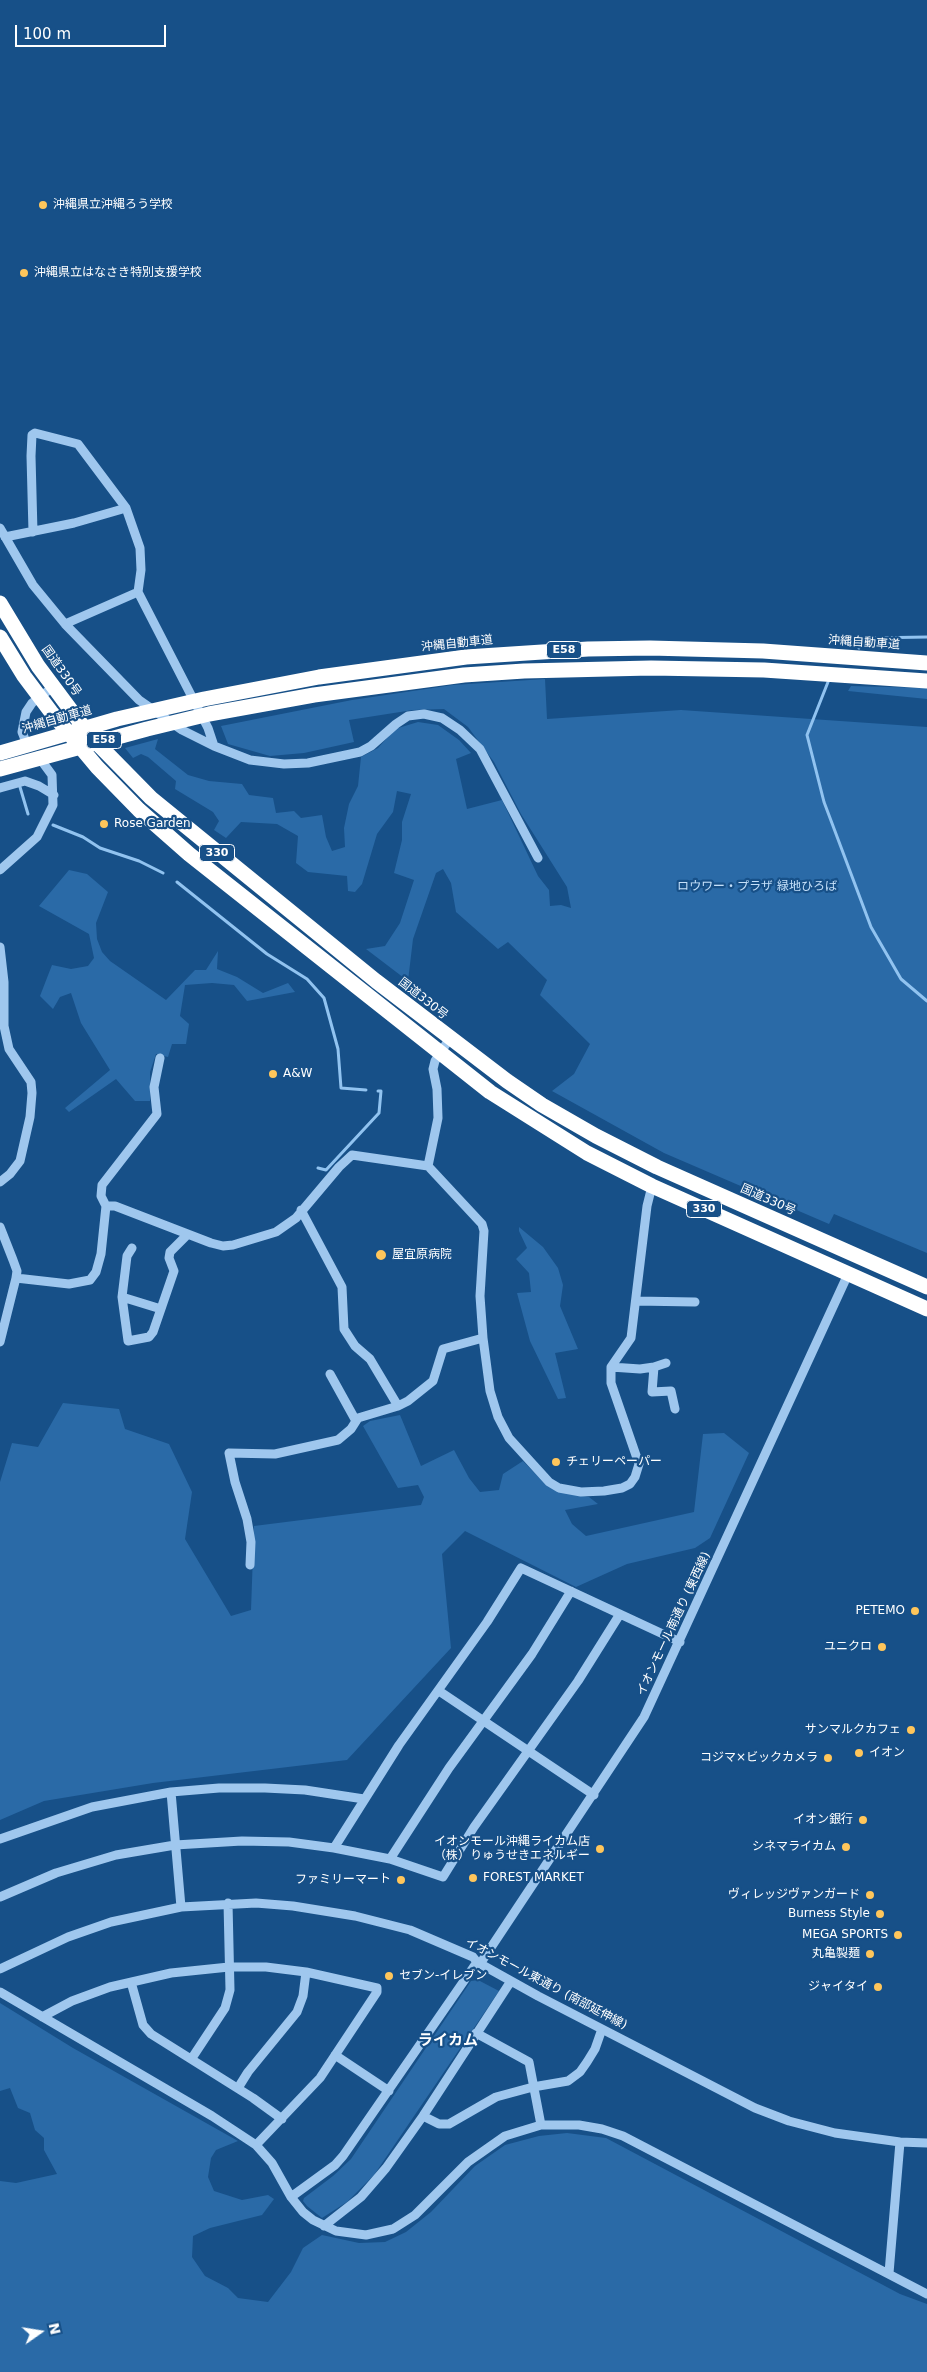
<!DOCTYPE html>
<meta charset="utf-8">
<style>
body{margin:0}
#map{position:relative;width:927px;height:2372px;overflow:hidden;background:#175088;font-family:"DejaVu Sans",sans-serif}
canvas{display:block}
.north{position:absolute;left:15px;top:2307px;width:50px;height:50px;-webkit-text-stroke:4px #175088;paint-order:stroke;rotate:77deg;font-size:14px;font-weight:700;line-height:20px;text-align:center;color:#fff}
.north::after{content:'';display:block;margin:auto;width:18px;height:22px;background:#fff;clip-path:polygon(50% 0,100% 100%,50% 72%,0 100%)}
.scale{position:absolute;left:15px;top:25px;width:151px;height:22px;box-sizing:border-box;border:2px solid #fff;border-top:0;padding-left:6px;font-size:15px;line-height:18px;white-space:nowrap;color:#fff;-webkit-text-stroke:4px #175088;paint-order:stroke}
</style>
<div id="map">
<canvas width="927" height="2372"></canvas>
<div class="north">N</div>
<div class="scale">100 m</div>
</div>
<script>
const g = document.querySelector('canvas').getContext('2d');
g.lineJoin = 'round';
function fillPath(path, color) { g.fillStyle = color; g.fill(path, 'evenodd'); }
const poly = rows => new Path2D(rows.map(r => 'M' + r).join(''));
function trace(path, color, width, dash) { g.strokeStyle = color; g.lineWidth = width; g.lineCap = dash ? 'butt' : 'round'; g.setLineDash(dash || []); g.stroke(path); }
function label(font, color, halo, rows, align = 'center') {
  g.font = font + ' "DejaVu Sans","Noto Sans JP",sans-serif'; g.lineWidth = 4.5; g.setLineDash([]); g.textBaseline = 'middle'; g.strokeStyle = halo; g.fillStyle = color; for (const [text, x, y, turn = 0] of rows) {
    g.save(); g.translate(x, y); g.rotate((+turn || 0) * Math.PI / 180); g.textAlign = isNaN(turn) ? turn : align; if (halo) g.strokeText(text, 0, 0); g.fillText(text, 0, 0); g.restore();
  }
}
fillPath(poly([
 [545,679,547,719,681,710,927,727,927,1253,834,1214,829,1224,664,1153,552,1091,574,1074,590,1044,540,995,547,980,508,942,498,949,456,912,451,883,443,869,436,873,413,939,408,981,366,949,385,946,400,923,414,880,394,873,402,840,402,822,411,794,397,791,393,812,377,834,362,884,355,892,348,891,347,876,308,872,296,863,298,836,277,824,241,822,226,838,214,830,219,821,213,812,175,789,176,781,148,757,141,754,133,758,125,748,158,739,155,749,188,775,209,781,242,784,249,795,273,798,276,813,294,811,301,818,322,815,326,837,332,851,345,847,344,828,349,804,358,786,361,757,378,748,395,729,418,722,438,725,459,740,471,753,456,759,467,809,502,800,538,876,549,890,550,906,561,905,571,908,567,887,521,814,494,762,468,727,444,709,413,710,349,720,354,742,304,753,270,756,228,744,221,726,352,700,453,685],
 [851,686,927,688,927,699,848,691],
 [69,870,87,874,108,892,96,923,97,939,102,952,110,961,166,1000,195,970,206,970,218,951,217,969,237,977,263,993,288,983,295,992,247,1001,234,985,212,983,185,985,180,1016,189,1024,186,1044,172,1044,168,1057,156,1054,150,1072,150,1101,135,1101,116,1079,69,1112,65,1108,110,1070,81,1023,71,993,60,997,53,1009,40,996,52,965,71,969,88,966,94,958,89,934,39,906],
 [519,1227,543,1247,558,1268,563,1285,560,1306,578,1349,555,1353,566,1398,558,1399,530,1341,517,1293,531,1292,529,1273,516,1259,527,1248,519,1231],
 [63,1403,119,1409,125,1429,169,1444,192,1492,185,1539,231,1616,251,1610,254,1526,421,1505,424,1497,418,1485,398,1488,363,1426,370,1421,400,1415,421,1466,454,1450,469,1478,480,1492,499,1490,503,1474,523,1461,546,1485,566,1493,589,1497,598,1504,565,1510,572,1524,586,1536,694,1512,703,1434,724,1433,749,1453,710,1538,695,1548,627,1564,576,1587,465,1531,442,1554,451,1648,347,1760,153,1783,44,1801,0,1820,0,1482,12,1443,38,1447],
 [478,1980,499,1991,374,2175,347,2202,322,2218,307,2206,303,2201,304,2198,333,2176,351,2159,471,1981],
 [0,2003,73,2048,238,2141,216,2150,211,2158,208,2177,214,2191,242,2200,268,2195,274,2199,262,2215,210,2228,193,2236,192,2257,205,2276,228,2288,238,2298,268,2302,291,2272,303,2248,322,2235,359,2243,385,2242,406,2232,431,2212,475,2166,505,2145,539,2136,567,2133,606,2138,900,2294,927,2304,927,2372,0,2372,0,2181,16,2183,57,2174,44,2150,44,2138,35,2130,30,2113,18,2108,10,2088,0,2091]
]), '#2a6aa7');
trace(poly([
 [859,648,869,638,927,637],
 [828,682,807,735,824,802,871,927,901,979,927,1001],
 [20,787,28,814],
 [53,825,83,837,100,848,139,861,163,873],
 [177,882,267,954,307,979,324,998,338,1049,341,1088,366,1090],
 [318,1168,326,1170,379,1113,381,1091,378,1091]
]), '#91c3f0', 3);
trace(poly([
 [0,528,33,585,65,624,139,700,182,730,214,746,250,760,284,764,308,763,360,752,371,746,396,724,408,716,424,714,442,718,460,730,480,749,538,858],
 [33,532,31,456,32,435,35,433,78,444,126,508,140,548,141,570,138,592,65,624],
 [5,537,74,523,126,508],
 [138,592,208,728,214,746],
 [28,747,22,732,26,712,32,703,53,687],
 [0,788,25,781,39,786,54,795],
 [0,870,37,837,53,805,52,775,38,756],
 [0,947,4,982,0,982],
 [428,1166,438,1118,437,1089,433,1069,435,1061,450,1038],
 [0,1182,10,1174,20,1161,30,1117,32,1093,31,1082,9,1049,4,1026,4,982],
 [106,1206,101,1196,102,1185,157,1114,154,1087,160,1058],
 [301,1210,342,1287,344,1329,355,1346,370,1359,398,1406,408,1401,433,1381,443,1349,483,1338],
 [0,1227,13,1260,17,1271,16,1278],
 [132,1248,127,1256,122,1297,128,1341,149,1337,153,1332,174,1271,169,1258,170,1252,187,1235],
 [122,1297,161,1309],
 [636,1301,695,1302],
 [0,1342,16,1278,69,1284,90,1280,96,1272,101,1254,106,1206,115,1206,211,1243,223,1246,233,1245,276,1232,296,1218,339,1167,352,1155,428,1166,482,1224,484,1231,480,1296,483,1338,490,1391,498,1417,509,1438,549,1482,559,1488,581,1492,604,1491,622,1488,630,1484,635,1477,639,1464,611,1383,611,1367,631,1338,647,1206,652,1186],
 [611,1367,640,1369,654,1367,652,1392,671,1391,675,1409],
 [654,1367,666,1363],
 [330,1374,356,1421],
 [250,1565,251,1542,247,1519,235,1482,229,1453,275,1454,338,1440,351,1429,358,1418,398,1406],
 [439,1691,594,1795],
 [171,1792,181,1907],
 [0,1839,92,1807,171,1792,219,1788,265,1788,305,1790,364,1799],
 [334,1848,399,1745,487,1622,521,1568,680,1642],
 [390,1859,449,1768,532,1654,571,1591],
 [0,1897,56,1873,116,1855,175,1845,242,1841,289,1842,334,1848,390,1859,443,1877,474,1827,578,1681,620,1614],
 [480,1964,644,1717,849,1272],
 [0,1969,68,1937,111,1922,181,1907,256,1903,293,1906,355,1916,410,1930,473,1957,477,1962,538,1996,755,2108,789,2121,835,2133,900,2142,927,2143],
 [131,1982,143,2025,151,2034,253,2098,282,2119],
 [0,1992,212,2116,256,2145,272,2163,291,2197,303,2212,313,2220,336,2231,366,2235,393,2229,415,2215,468,2162,505,2136,541,2125,579,2125,602,2129,623,2136,927,2294],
 [42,2017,72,2001,110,1987,171,1973,229,1967,266,1967,306,1972,377,1988,377,1992,320,2078,256,2145],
 [476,2033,529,2062,541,2125],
 [335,2055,389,2091],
 [192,2058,225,2008,230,1990,228,1903],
 [238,2088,248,2072,297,2012,303,1996,306,1972],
 [423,2116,439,2124,449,2124,496,2097,533,2087,568,2081,580,2072,587,2062,595,2049,602,2029],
 [291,2197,335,2165,343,2156,477,1962],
 [324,2226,361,2197,386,2168,423,2116,511,1981],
 [889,2273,900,2142]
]), '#9fc7ee', 9);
trace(poly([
 [0,603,38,666,91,737,151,798,376,981,507,1081,542,1105,596,1136,657,1167,927,1287],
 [0,637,24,676,51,712,97,767,139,810,189,854,490,1092,587,1153,652,1186,927,1309],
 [0,753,117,719,204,699,319,677,466,657,588,649,650,648,763,651,927,663],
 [0,769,147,729,209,714,314,695,464,675,524,671,651,668,764,670,927,681]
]), '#fff', 15);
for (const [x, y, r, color] of [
 [43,205,5,"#ffc65b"],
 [24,273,5,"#ffc65b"],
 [104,824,5,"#ffc65b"],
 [273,1074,5,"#ffc65b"],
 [381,1255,6,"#ffc65b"],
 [556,1462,5,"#ffc65b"],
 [915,1611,5,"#ffc65b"],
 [882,1647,5,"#ffc65b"],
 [911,1730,5,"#ffc65b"],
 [859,1753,5,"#ffc65b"],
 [828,1758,5,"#ffc65b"],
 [863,1820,5,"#ffc65b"],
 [846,1847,5,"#ffc65b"],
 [600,1849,5,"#ffc65b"],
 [473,1878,5,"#ffc65b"],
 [401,1880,5,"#ffc65b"],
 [870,1895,5,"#ffc65b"],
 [880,1914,5,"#ffc65b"],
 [898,1935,5,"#ffc65b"],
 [870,1954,5,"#ffc65b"],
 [389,1976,5,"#ffc65b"],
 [878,1987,5,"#ffc65b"]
]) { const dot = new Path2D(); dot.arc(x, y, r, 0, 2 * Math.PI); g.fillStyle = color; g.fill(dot); trace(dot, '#175088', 2); }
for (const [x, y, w] of [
 [564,650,35],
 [104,740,35],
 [217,853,35],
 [704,1209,35]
]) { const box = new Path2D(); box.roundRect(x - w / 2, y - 8.5, w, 17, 4); g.fillStyle = '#175088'; g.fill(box); trace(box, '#fff', 1); }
label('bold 11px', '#fff', null, [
 ["E58",564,650],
 ["E58",104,740],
 ["330",217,853],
 ["330",704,1209]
]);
label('12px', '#fff', '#175088', [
 ["沖縄県立沖縄ろう学校",53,205,"left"],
 ["沖縄県立はなさき特別支援学校",34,273,"left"],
 ["Rose Garden",114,824,"left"],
 ["A&W",283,1074,"left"],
 ["屋宜原病院",392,1255,"left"],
 ["チェリーペーパー",566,1462,"left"],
 ["PETEMO",905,1611],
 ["ユニクロ",872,1647],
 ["サンマルクカフェ",901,1730],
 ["イオン",869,1753,"left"],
 ["コジマ×ビックカメラ",818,1758],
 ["イオン銀行",853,1820],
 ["イオンモール沖縄ライカム店",590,1842],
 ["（株）りゅうせきエネルギー",590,1856],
 ["シネマライカム",836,1847],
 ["FOREST MARKET",483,1878,"left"],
 ["ファミリーマート",391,1880],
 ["ヴィレッジヴァンガード",860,1895],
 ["Burness Style",870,1914],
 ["MEGA SPORTS",888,1935],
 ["丸亀製麺",860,1954],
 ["セブン-イレブン",399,1976,"left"],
 ["ジャイタイ",868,1987]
], 'right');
label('12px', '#fff', '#175088', [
 ["沖縄自動車道",864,643,4],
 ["沖縄自動車道",457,644,-6],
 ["国道330号",61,671,55],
 ["沖縄自動車道",57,720,-16],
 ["国道330号",423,999,38],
 ["国道330号",768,1200,24],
 ["イオンモール南通り (東西線)",674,1624,-65],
 ["イオンモール東通り (南部延伸線)",546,1984,28]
]);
label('12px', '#c5e0fa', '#175088', [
 ["ロウワー・プラザ 緑地ひろば",757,887]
]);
label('bold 15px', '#fff', '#175088', [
 ["ライカム",448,2041]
]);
</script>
